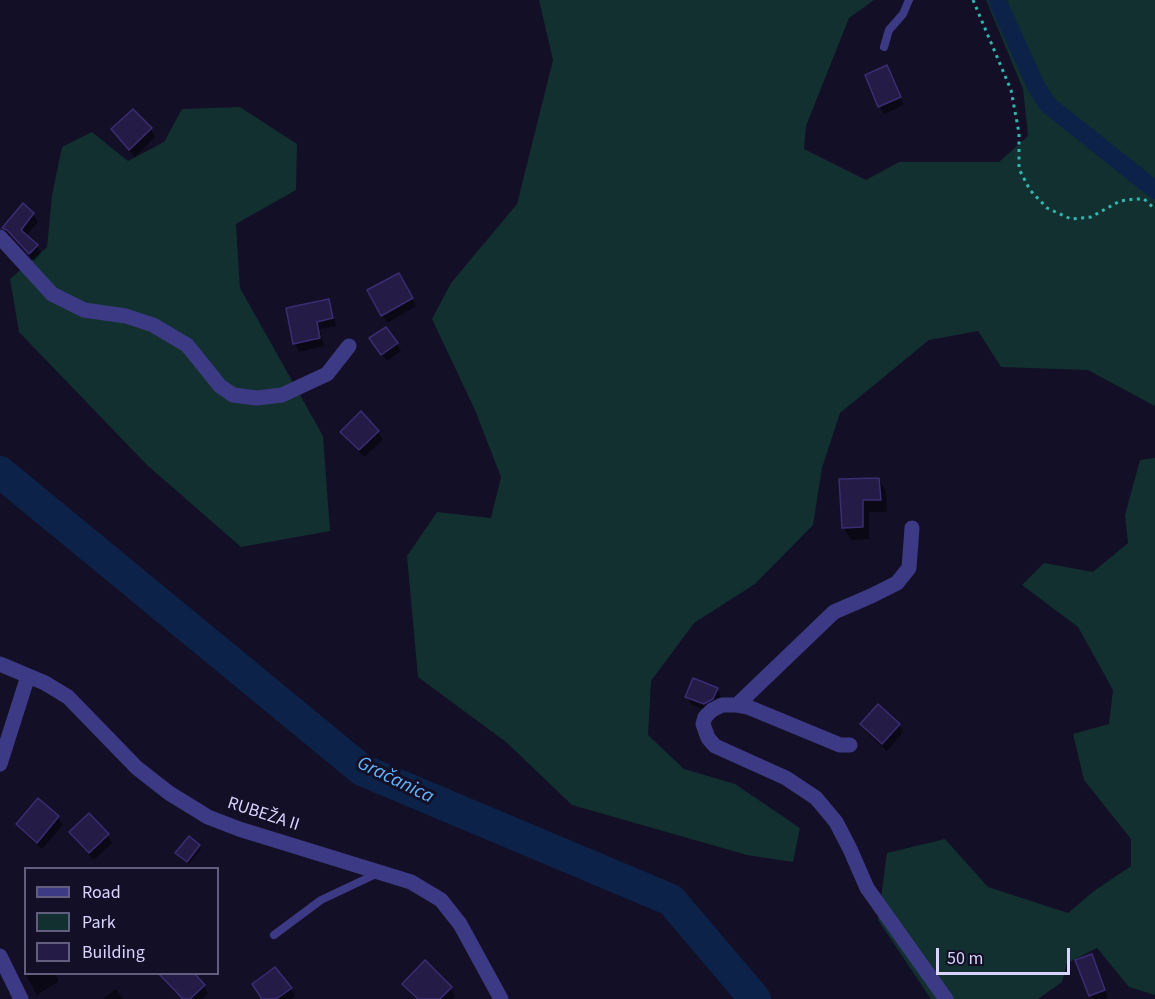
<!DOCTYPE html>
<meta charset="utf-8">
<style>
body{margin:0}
#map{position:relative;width:1155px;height:999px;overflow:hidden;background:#130f26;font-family:"Source Sans 3",sans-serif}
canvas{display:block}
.legend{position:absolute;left:24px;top:867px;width:195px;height:108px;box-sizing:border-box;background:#130f26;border:2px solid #625e7d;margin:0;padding:8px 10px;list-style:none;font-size:18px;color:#d9d4ff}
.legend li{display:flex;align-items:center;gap:12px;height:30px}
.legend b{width:30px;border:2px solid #625e7d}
.scale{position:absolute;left:936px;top:948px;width:134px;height:27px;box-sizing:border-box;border:3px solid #d9d4ff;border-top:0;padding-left:8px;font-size:18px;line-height:21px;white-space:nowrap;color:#d9d4ff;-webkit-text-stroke:4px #130f26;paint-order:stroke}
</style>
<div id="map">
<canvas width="1155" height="999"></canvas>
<ul class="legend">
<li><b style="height:8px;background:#3d3a85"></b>Road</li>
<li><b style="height:16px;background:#12302f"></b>Park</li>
<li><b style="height:16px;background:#241b47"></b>Building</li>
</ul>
<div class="scale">50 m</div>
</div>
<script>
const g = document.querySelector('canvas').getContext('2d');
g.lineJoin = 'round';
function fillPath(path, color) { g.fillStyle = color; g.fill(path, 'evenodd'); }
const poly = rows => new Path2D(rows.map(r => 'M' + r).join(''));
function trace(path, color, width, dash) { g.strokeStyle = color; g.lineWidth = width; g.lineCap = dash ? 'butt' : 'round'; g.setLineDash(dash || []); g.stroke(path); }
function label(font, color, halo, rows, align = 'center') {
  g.font = font + ' "Source Sans 3",sans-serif'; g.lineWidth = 6; g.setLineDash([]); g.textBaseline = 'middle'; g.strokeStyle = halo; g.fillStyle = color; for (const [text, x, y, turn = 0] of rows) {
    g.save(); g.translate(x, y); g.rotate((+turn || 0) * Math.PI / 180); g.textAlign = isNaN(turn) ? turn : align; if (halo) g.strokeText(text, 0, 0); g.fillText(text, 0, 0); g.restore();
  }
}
fillPath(poly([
 [539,0,874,0,849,18,806,126,804,149,866,180,899,162,999,162,1028,136,1023,89,986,0,1155,0,1155,406,1088,370,1001,367,978,331,929,340,840,413,822,468,813,525,755,584,694,623,651,681,648,735,684,769,735,784,800,828,793,862,747,855,572,805,506,742,418,677,407,556,437,512,491,518,501,477,475,410,432,319,451,283,517,204,553,60],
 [240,107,297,144,296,190,236,224,240,288,323,436,330,531,241,547,147,465,19,332,10,279,47,247,52,195,62,147,92,132,128,161,164,142,182,109],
 [1155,458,1155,995,1129,987,1097,948,1067,963,1062,982,1038,999,931,999,878,920,887,853,945,839,988,887,1068,913,1094,891,1131,866,1131,839,1084,780,1073,734,1109,724,1113,690,1078,627,1022,585,1044,563,1093,572,1128,543,1125,515,1140,460]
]), '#12302f');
fillPath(poly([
 [887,67,904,105,884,114,880,106],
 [133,111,151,129,155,137,135,157,117,137,112,129],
 [23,205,33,214,38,222,26,236,37,246,41,253,34,261,13,238,8,235,4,228],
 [399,275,416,306,387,323,369,291],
 [328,301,332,308,336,326,320,329,324,346,299,352,295,344,287,309],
 [396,343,401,351,387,361,376,346],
 [378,432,383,440,364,457,347,440,342,433],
 [879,479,886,492,887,512,869,512,869,539,851,540,844,528,840,481],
 [717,689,721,697,717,707,709,711,692,705,687,697],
 [862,725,899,725,903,732,887,751,866,732],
 [38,800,58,817,63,825,42,849,23,832,18,824],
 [71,832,108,835,112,843,94,860,75,840],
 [199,846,201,849,189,864,179,857,177,854],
 [1091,956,1096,964,1108,998,1105,999,1093,999,1090,995],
 [26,968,26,974,55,974,59,981,37,995,23,970],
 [160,974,195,974,194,975,204,986,208,993,203,999,182,999,163,979],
 [404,984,450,988,455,996,452,999,416,999,409,992],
 [291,988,295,996,291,999,263,999],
 [116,989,123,999,103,999]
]), '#0007');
trace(poly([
 [997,0,1036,86,1047,104,1155,190]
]), '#0c2248', 18);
trace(poly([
 [0,472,362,770,671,900,755,999]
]), '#0c2248', 32);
const building = poly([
 [887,65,901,97,878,107,865,75,887,65],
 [133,109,152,128,129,150,111,129,133,109],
 [23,203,34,213,21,230,38,245,29,254,7,230,2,228,23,203],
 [399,273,413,298,381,316,367,290,399,273],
 [329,299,333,318,317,322,320,338,293,344,286,308,329,299],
 [386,327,398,343,381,355,369,338,386,327],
 [361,411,379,431,359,450,340,432,361,411],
 [879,478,881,500,863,500,863,527,842,528,839,479,879,478],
 [693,678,718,688,713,699,704,704,685,697,693,678],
 [878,704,900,724,882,744,860,724,878,704],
 [38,798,59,816,37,843,16,824,38,798],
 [89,813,109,834,89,853,69,832,89,813],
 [189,836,200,845,187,862,175,853,189,836],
 [1092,954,1105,990,1089,996,1075,960,1092,954],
 [425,960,452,987,440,999,418,999,402,984,425,960],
 [275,967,292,988,276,999,262,999,252,984,275,967],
 [159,974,195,974,205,985,190,999,183,999,159,974]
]);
fillPath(building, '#241b47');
trace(building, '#3b2d73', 1.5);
trace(poly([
 [973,0,1011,90,1019,133,1019,169,1030,190,1047,208,1071,219,1091,217,1120,201,1134,199,1144,199,1155,209]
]), '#2fb8b0', 3, [3, 4.5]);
trace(poly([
 [884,47,889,30,903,14,909,0],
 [274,935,321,900,376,874]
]), '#3d3a85', 8);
trace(poly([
 [0,237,52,294,84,310,126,316,153,325,187,345,220,386,233,395,257,398,282,395,327,374,349,346],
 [0,664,45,683,68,697,137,768,169,793,208,817,239,829,411,882,441,900,460,924,501,999],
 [737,705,834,612,871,596,897,583,909,568,912,528],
 [850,745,840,745,748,707,737,705,722,705,712,710,705,717,703,724,708,738,715,746,786,778,816,798,836,822,850,849,867,888,946,999],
 [0,764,28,676],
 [0,956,21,999]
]), '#3d3a85', 15);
label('18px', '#d9d4ff', '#130f26', [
 ["RUBEŽA II",263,815,18]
]);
label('italic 20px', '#62b6ff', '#130f26', [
 ["Gračanica",395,781,26]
]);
</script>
